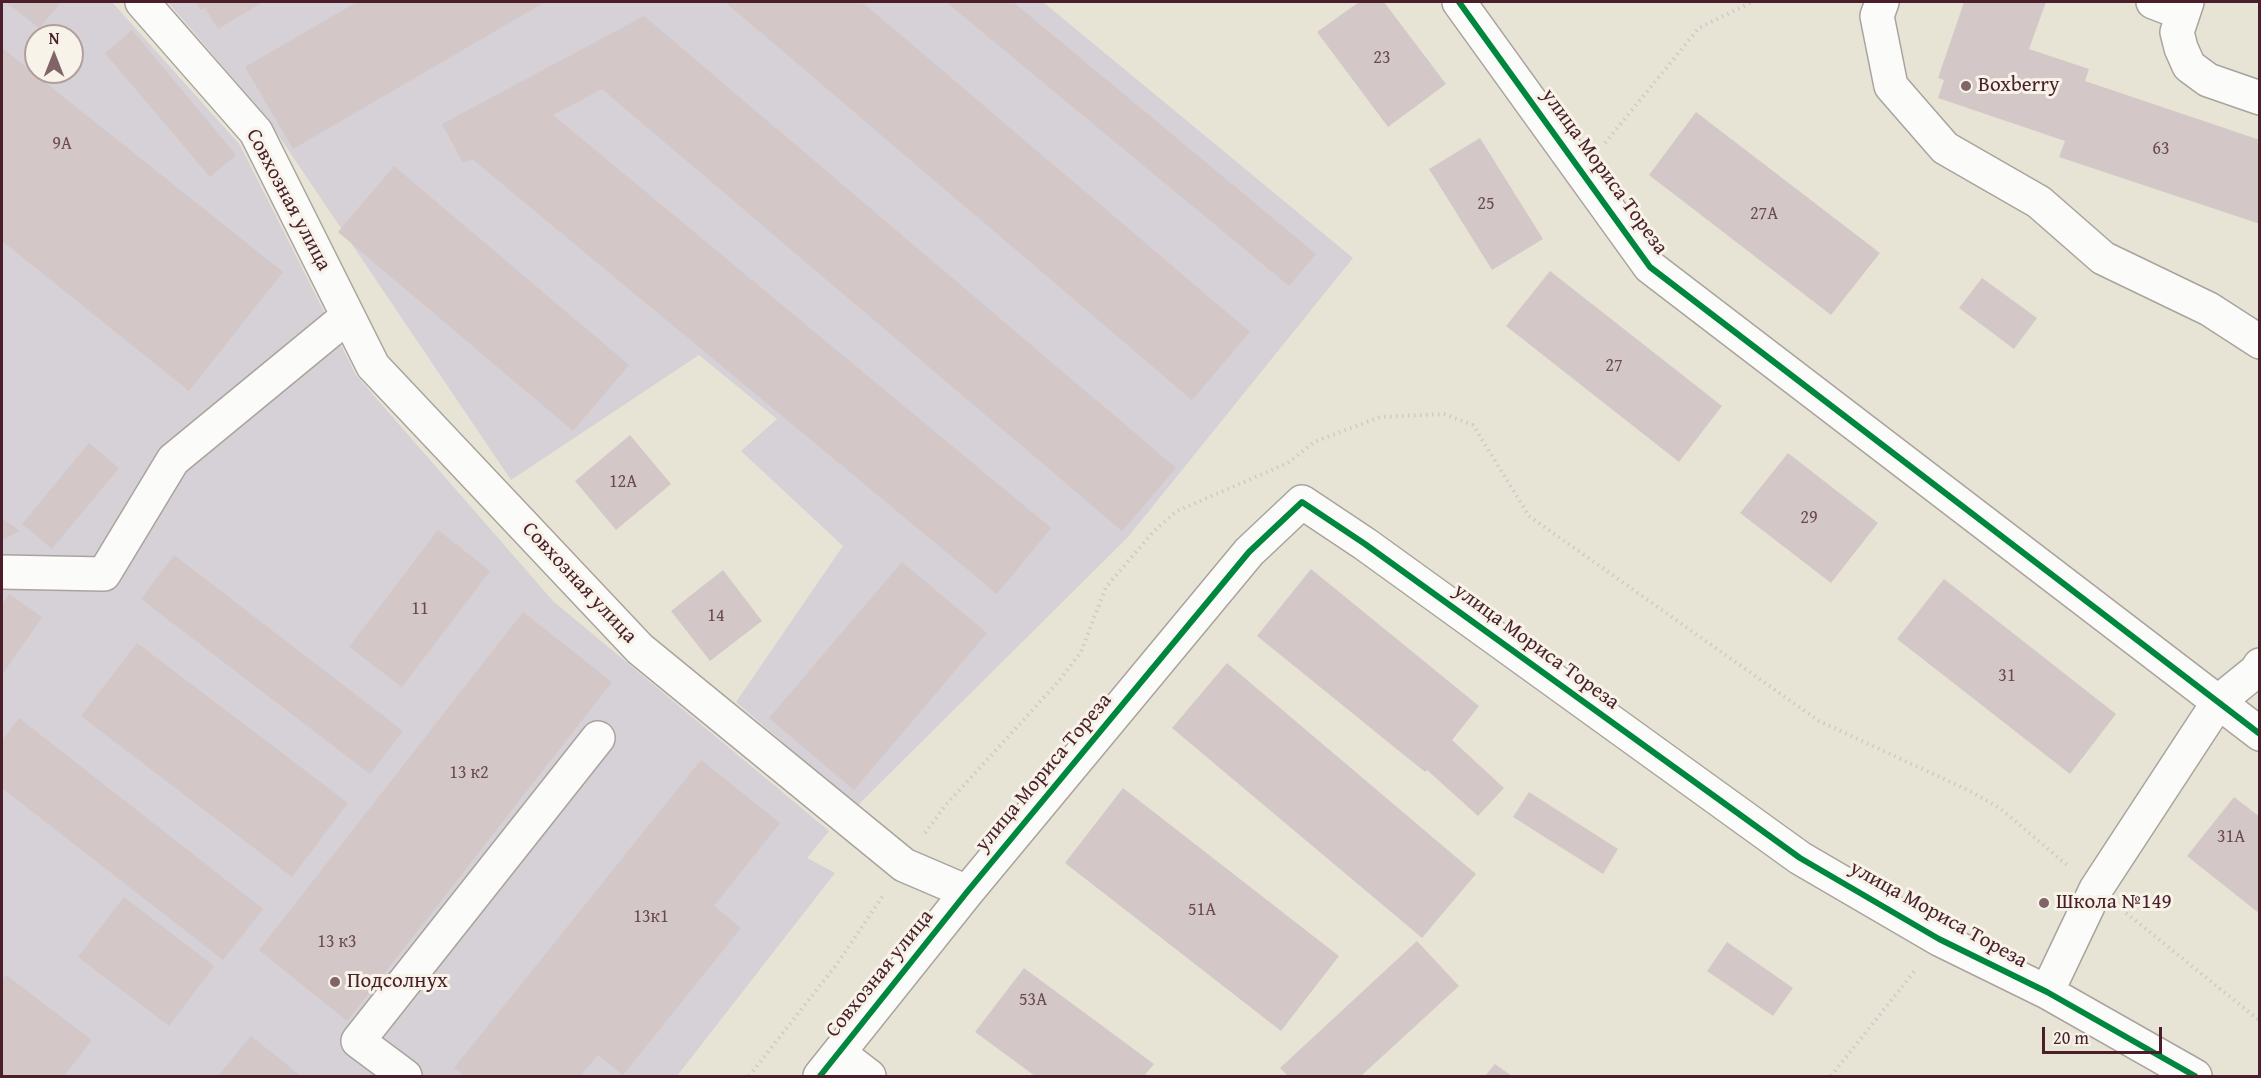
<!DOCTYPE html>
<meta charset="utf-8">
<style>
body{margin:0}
#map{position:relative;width:2261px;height:1078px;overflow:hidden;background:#e7e4d6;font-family:"Gentium Book Plus",serif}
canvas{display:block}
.frame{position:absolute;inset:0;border:3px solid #4a1f2b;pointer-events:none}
.north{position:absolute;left:24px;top:24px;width:60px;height:60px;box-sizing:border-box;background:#f7f3e8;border:2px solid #b29e9c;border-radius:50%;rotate:0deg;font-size:16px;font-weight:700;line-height:24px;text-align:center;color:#4a1f2b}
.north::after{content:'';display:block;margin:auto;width:21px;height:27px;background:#816467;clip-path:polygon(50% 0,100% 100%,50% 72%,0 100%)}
.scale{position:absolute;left:2042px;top:1027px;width:120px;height:27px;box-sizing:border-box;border:3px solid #4a1f2b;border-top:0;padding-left:8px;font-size:18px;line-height:21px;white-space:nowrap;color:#4a1f2b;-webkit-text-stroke:4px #f7f3e8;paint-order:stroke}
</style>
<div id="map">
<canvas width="2261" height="1078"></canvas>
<div class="frame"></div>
<div class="north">N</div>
<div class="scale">20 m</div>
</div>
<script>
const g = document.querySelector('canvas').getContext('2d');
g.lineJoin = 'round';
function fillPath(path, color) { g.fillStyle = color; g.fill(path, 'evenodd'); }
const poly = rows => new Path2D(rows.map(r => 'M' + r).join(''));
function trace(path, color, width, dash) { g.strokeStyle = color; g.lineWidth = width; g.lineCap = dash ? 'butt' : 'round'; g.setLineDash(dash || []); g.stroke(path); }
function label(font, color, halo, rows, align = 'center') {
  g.font = font + ' "Gentium Book Plus",serif'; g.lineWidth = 6; g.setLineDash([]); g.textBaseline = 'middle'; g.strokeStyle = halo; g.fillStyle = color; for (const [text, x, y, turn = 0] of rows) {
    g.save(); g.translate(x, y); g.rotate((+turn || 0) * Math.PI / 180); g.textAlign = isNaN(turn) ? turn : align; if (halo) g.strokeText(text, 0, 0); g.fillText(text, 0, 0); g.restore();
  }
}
fillPath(poly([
 [2,2,112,2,240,145,356,375,553,601,829,831,807,858,835,873,677,1076,2,1076],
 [36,36,72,36,72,72,36,72],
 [168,2,1043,2,1353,258,1128,537,857,806,736,702,843,546,741,451,777,419,699,355,511,480,268,120]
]), '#d6d0d7');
fillPath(poly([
 [6,2,61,2,39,28],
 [196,2,263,2,218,29,205,8,201,10],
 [357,2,545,2,293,149,245,67],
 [725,2,862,2,1250,332,1192,400],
 [946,2,1013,2,1316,254,1289,286],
 [1359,2,1384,2,1446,84,1388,127,1317,32],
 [1964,2,2046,2,2029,49,2089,69,2085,81,2260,140,2260,224,2059,157,2065,141,1938,98,1944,80,1938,78],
 [644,16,1176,468,1122,531,602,89,553,115,1051,528,997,594,472,159,463,163,442,124],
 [132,30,236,155,210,177,105,53],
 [2,48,283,272,189,391,2,241],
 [1696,112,1880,253,1831,315,1649,175],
 [1480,138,1543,239,1492,270,1429,169],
 [394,166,629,365,573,431,338,232],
 [1550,271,1722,406,1679,462,1506,326],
 [1982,278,2037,318,2014,349,1959,308],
 [630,435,671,484,616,530,575,481],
 [89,443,119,468,52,549,22,524],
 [1788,453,1878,523,1831,583,1740,513],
 [2,518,20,531,2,540],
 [438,530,490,571,402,687,349,647],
 [174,555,403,731,370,774,141,599],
 [902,562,987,633,854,790,769,718],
 [1311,569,1479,706,1452,740,1504,788,1478,816,1427,770,1425,772,1257,636],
 [723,570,762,621,710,661,671,611],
 [1944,579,2116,714,2070,774,1897,639],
 [9,594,42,617,2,675,2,605],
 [523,612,612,682,347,1021,259,950],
 [137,643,348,803,292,877,81,716],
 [1227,663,1476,874,1422,938,1172,728],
 [19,718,263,909,223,960,2,788,2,741],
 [701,760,780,823,714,906,741,928,623,1075,598,1055,580,1076,465,1076,454,1068],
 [1123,788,1339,956,1281,1031,1065,863],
 [1529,792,1618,849,1603,874,1513,817],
 [2234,797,2260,817,2260,914,2187,856],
 [124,897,214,966,169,1026,78,957],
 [1417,941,1459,986,1361,1076,1288,1076,1280,1068],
 [1727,942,1793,988,1773,1016,1707,971],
 [1024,968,1154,1064,1144,1076,1035,1076,975,1032],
 [6,975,92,1040,64,1076,2,1076,2,980],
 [251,1036,301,1076,218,1076],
 [1495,1064,1512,1076,1485,1076]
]), '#d3c8c7');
const minor = poly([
 [142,2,256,132,373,366,640,649,904,865,967,892],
 [1459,2,1650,267,2260,734],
 [1882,2,1877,16,1891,86,1945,148,2039,202,2103,258,2209,309,2260,342],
 [2153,2,2182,13],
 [2187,2,2177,32,2181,48,2189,66,2208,80,2260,98],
 [2,572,104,574,173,460,348,316],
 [2047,992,2096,889,2219,701,2256,671,2260,665],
 [839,1053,869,1076],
 [405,1076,358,1041,598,738],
 [820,1076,967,892,1249,552,1302,502,1365,544,1800,858,1939,939,2047,992,2195,1076]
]);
trace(minor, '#aaa39d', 36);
trace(poly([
 [1605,143,1699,28,1752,2],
 [925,833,944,807,1058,682,1081,652,1106,587,1153,532,1177,511,1288,463,1314,442,1380,417,1444,414,1473,425,1529,516,1819,721,1972,792,2001,809,2067,865],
 [2126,913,2260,1021],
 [749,1076,837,964,884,894],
 [1831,1076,1917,968]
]), '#cecac8', 4, [1.5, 4.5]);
trace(minor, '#fbfbf9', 33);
trace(poly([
 [1459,2,1650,267,2260,734],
 [820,1076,967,892,1249,552,1302,502,1365,544,1800,858,1939,939,2047,992,2195,1076]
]), '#00873e', 6);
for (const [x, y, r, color] of [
 [1966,86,6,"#816467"],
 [2044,903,6,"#816467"],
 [335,982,6,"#816467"]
]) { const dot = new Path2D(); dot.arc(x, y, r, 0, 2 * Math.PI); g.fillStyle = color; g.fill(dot); trace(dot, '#f7f3e8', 2); }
label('18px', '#6c4952', null, [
 ["23",1382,58],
 ["9А",62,144],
 ["63",2161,149],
 ["25",1486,204],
 ["27А",1764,214],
 ["27",1614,366],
 ["12А",623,482],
 ["29",1809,518],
 ["11",420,609],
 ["14",716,616],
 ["31",2007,676],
 ["13 к2",469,773],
 ["31А",2231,837],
 ["51А",1202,910],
 ["13к1",651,917],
 ["13 к3",337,942],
 ["53А",1033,1000]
]);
label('21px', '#4a1f2b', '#f7f3e8', [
 ["Boxberry",1978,86],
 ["Школа №149",2056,903],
 ["Подсолнух",347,982]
], 'left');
label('21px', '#4a1f2b', '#f7f3e8', [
 ["улица Мориса Тореза",1604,172,54],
 ["Совхозная улица",288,200,62],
 ["Совхозная улица",579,583,47],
 ["улица Мориса Тореза",1536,647,36],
 ["улица Мориса Тореза",1044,773,-50],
 ["улица Мориса Тореза",1938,915,29],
 ["Совхозная улица",880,974,-51]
]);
</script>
